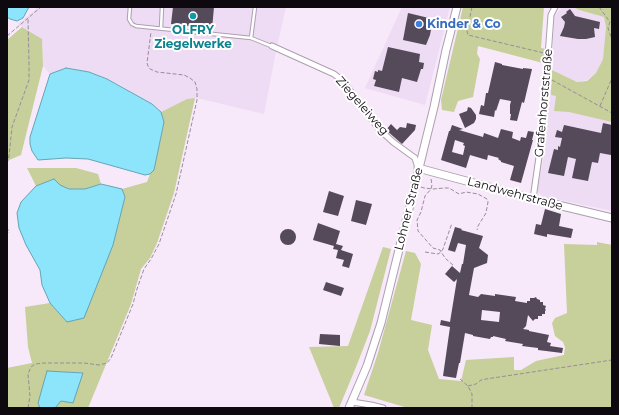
<!DOCTYPE html>
<meta charset="utf-8">
<style>
body{margin:0}
#map{position:relative;width:619px;height:415px;overflow:hidden;background:#f7e8fa;font-family:Montserrat,sans-serif}
canvas{display:block}
.frame{position:absolute;inset:0;border:8px solid #0e090f;pointer-events:none}
</style>
<div id="map">
<canvas width="619" height="415"></canvas>
<div class="frame"></div>
</div>
<script>
const g = document.querySelector('canvas').getContext('2d');
g.lineJoin = 'round';
function fillPath(path, color) { g.fillStyle = color; g.fill(path, 'evenodd'); }
const poly = rows => new Path2D(rows.map(r => 'M' + r).join(''));
function trace(path, color, width, dash) { g.strokeStyle = color; g.lineWidth = width; g.lineCap = dash ? 'butt' : 'round'; g.setLineDash(dash || []); g.stroke(path); }
function label(font, color, halo, rows, align = 'center') {
  g.font = font + ' Montserrat,sans-serif'; g.lineWidth = 4; g.setLineDash([]); g.textBaseline = 'middle'; g.strokeStyle = halo; g.fillStyle = color; for (const [text, x, y, turn = 0] of rows) {
    g.save(); g.translate(x, y); g.rotate((+turn || 0) * Math.PI / 180); g.textAlign = isNaN(turn) ? turn : align; if (halo) g.strokeText(text, 0, 0); g.fillText(text, 0, 0); g.restore();
  }
}
fillPath(poly([
 [38,7,286,7,276,51,264,114,197,98,187,99,161,112,152,104,132,93,120,85,107,79,89,72,66,68,50,74,43,66,42,39,18,24],
 [402,7,450,7,425,105,365,88],
 [562,7,573,7,579,10,604,17,606,27,603,59,596,73,587,80,577,82,552,70,554,17],
 [550,83,612,115,612,211,543,196,541,195,538,192,538,187,544,155,548,119,548,91]
]), '#eedbf4');
fillPath(poly([
 [463,7,544,7,541,48,546,49,543,63,478,46,477,54,480,59,473,97,458,101,454,112,442,110,441,100],
 [573,7,612,7,612,122,569,112,554,111,556,96,551,95,552,70,577,82,587,81,596,73,603,59,606,27,604,17,579,10],
 [22,27,42,39,43,66,21,155,7,161,7,40],
 [195,98,174,193,157,243,150,258,141,269,131,304,88,408,55,408,83,373,47,371,39,403,40,408,7,408,7,368,32,363,28,347,25,307,50,303,67,322,125,197,122,189,147,182,150,174,154,170,164,122,161,112,187,99],
 [27,168,76,168,98,174,101,184,85,189,69,189,60,185,54,179,36,186],
 [597,242,612,245,612,408,408,408,364,395,378,353,406,251,415,253,421,264,411,320,432,325,428,350,439,379,461,381,466,360,514,357,514,370,521,370,536,361,564,355,565,347,563,342,555,336,552,323,555,318,567,313,564,244,597,245],
 [383,247,391,249,370,331,356,367,339,408,334,408,309,347,348,346]
]), '#c7cf9a');
const water = poly([
 [7,7,29,7,23,18,17,21,10,19,7,17,7,7],
 [66,68,89,72,107,79,152,104,161,112,164,122,154,170,150,174,145,175,88,159,66,158,38,160,32,151,30,144,30,137,50,74,66,68],
 [54,179,60,185,69,189,85,189,101,184,122,189,125,197,113,245,84,318,67,322,50,303,42,285,40,270,26,245,19,228,17,213,21,202,36,186,54,179],
 [47,371,83,373,73,403,61,401,55,408,40,408,38,403,47,371]
]);
fillPath(water, '#8ce5fa');
trace(water, '#66a3b4', 1);
fillPath(poly([
 [173,7,214,7,212,29,171,24],
 [570,9,575,16,600,22,599,29,594,28,595,37,586,39,578,39,560,36,564,27,565,22,561,17,567,13,566,12],
 [408,13,433,19,430,35,426,45,403,40],
 [388,47,420,54,419,62,424,63,423,69,421,69,417,82,402,78,399,92,374,86,376,80,373,79,375,71,378,72,378,70,382,71],
 [495,62,502,64,502,65,523,69,523,68,532,69,524,103,522,102,517,121,510,120,511,114,510,114,510,105,511,101,500,99,496,111,495,110,494,117,479,114,481,105,484,106,486,93,488,93],
 [468,107,471,108,476,115,476,119,474,123,465,128,459,114,467,111],
 [407,123,416,125,415,130,402,144,386,130,391,124,397,130,400,127,406,128],
 [603,123,612,125,612,150,611,155,600,153,598,163,592,162,588,181,572,178,576,159,568,157,564,176,548,173,554,149,558,150,558,146,560,147,562,138,555,137,557,130,562,132,564,125,601,133],
 [452,125,463,129,459,130,483,137,484,133,498,138,501,129,513,132,512,138,520,141,521,137,526,138,528,131,534,132,532,140,533,140,521,183,510,180,514,166,501,162,501,161,498,159,499,158,488,155,487,160,470,155,466,168,441,160,449,131,450,131],
 [455,140,464,143,463,145,465,146,463,155,452,152],
 [329,191,344,196,338,216,323,212],
 [356,200,372,204,366,225,351,221],
 [545,209,561,214,559,226,573,229,571,238,547,234,547,237,534,234,536,224,541,225],
 [318,223,340,231,336,244,343,246,341,250,353,254,349,268,342,266,344,260,336,258,338,250,333,249,334,246,313,240],
 [455,227,462,229,461,230,483,236,479,248,488,255,487,263,474,268,469,295,478,297,481,294,495,296,495,294,516,297,515,301,527,303,527,301,530,301,530,298,534,298,536,297,537,299,540,300,540,302,543,302,543,305,546,306,545,309,546,310,545,311,545,314,542,314,542,316,538,316,538,319,535,319,533,321,528,315,526,326,523,329,529,330,529,331,549,335,547,342,551,343,550,346,563,348,562,353,538,350,538,348,522,346,523,344,505,341,506,339,493,336,493,337,491,337,490,339,473,336,473,335,465,333,460,363,459,363,456,378,443,376,450,327,440,325,441,320,450,322,457,279,454,282,445,274,452,266,460,273,462,264,463,264,466,245,458,243,455,252,448,250],
 [482,310,500,312,499,322,481,320],
 '280 237a8 8 0 1 1 16 0a8 8 0 1 1-16 0Z',
 [326,282,344,288,341,296,323,290],
 [320,334,340,335,340,346,319,344]
]), '#554a59');
const lane = poly([
 [130,7,129,19,132,24,136,26,251,38],
 [255,7,251,38,271,46],
 [161,28,162,7]
]);
const street = poly([
 [272,46,334,74,343,81,369,116,380,130,393,142,415,158,418,168],
 [533,199,539,157,545,97,551,15,555,7],
 [352,402,371,405,383,408]
]);
const secondary = poly([
 [418,168,533,199,612,218],
 [349,408,367,366,381,323,434,107,446,50,457,7]
]);
trace(lane, '#ad9fb0', 4.5);
trace(street, '#ad9fb0', 7);
trace(secondary, '#ad9fb0', 9);
trace(poly([
 [472,7,467,31,468,35,544,53],
 [599,7,610,22,608,28,612,40],
 [7,36,41,7],
 [552,80,612,113],
 [600,106,612,78],
 [7,164,9,156,12,127,29,80,29,64,28,19],
 [431,179,432,185,431,189,425,196,421,212,417,220,418,231,433,248,440,250,445,258,454,266],
 [421,187,424,188,433,189,444,188,449,188,459,194,466,192,478,194,487,199,488,202,486,213,478,226,477,230],
 [7,227,9,233],
 [425,252,431,253,438,254,441,252,443,249,452,223],
 [460,379,468,386,472,394,472,408],
 [468,386,476,384,481,380,486,379,612,360],
 [28,408,30,396,28,374,31,367,35,364,45,363,84,363,99,365,107,363,111,358,133,304,137,289,144,269,151,259,159,244,176,194,197,100,197,89,195,82,190,78,184,75,157,72,150,69,148,66,147,63,151,32]
]), '#988d9a', 1, [4, 2]);
trace(lane, '#fff', 2.5);
trace(street, '#fff', 5);
trace(secondary, '#fff', 7);
for (const [x, y, r, color] of [
 [193,16,4,"#0f9aa8"],
 [419,24,4,"#3f7fe0"]
]) { const dot = new Path2D(); dot.arc(x, y, r, 0, 2 * Math.PI); g.fillStyle = color; g.fill(dot); trace(dot, '#fff', 1.5); }
label('bold 12px', '#366cbe', '#fff', [
 ["Kinder & Co",427,24]
], 'left');
label('bold 12px', '#0d838f', '#fff', [
 ["OLFRY",193,30],
 ["Ziegelwerke",193,44]
]);
label('12px', '#0e090f', '#fff', [
 ["Grafenhorststraße",544,103,-85],
 ["Ziegeleiweg",362,106,49],
 ["Landwehrstraße",515,194,15],
 ["Lohner Straße",409,209,-76]
]);
</script>
